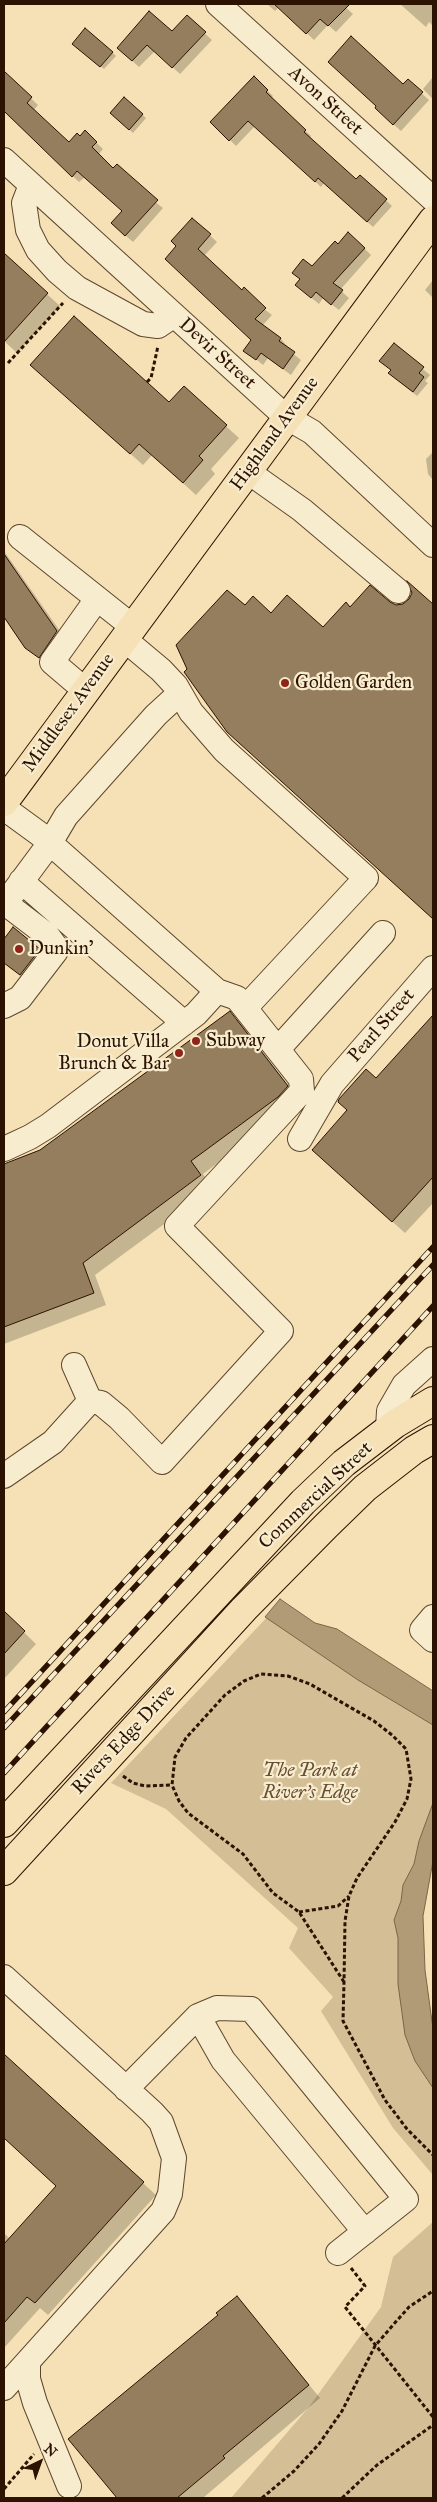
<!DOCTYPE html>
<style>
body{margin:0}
#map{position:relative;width:437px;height:2502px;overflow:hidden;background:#f5e1b5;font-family:"IM FELL Great Primer",serif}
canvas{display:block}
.frame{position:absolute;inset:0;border:5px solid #2c1200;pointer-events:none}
.north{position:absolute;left:15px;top:2437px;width:50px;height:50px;-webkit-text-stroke:4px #f8eccf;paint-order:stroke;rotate:42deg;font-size:14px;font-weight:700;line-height:20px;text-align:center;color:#2c1200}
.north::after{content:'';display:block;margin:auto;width:18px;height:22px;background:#2c1200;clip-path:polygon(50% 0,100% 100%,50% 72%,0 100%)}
</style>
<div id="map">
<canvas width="437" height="2502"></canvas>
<div class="frame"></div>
<div class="north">N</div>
</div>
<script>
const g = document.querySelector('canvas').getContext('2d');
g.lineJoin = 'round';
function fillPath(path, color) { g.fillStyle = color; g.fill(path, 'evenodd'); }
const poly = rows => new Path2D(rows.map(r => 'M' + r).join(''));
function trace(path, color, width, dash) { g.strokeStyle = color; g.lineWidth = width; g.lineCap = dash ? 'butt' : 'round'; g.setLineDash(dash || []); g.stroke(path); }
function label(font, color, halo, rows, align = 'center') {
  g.font = font + ' "IM FELL Great Primer",serif'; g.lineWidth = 4.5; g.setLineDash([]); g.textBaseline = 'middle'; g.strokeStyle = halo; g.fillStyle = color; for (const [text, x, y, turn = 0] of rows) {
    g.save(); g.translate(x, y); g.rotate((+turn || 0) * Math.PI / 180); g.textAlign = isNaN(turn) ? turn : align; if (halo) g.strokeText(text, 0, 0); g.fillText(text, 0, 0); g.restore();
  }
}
fillPath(poly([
 [270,1614,433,1724,433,1813,400,1921,433,2079,433,2175,393,2128,321,2011,333,1997,289,1948,298,1928,166,1809,111,1783],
 [433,2222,433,2496,430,2498,231,2498,309,2407,381,2307,393,2257]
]), '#d3be96');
const water = poly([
 [280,1599,315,1623,337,1629,433,1691,433,1725,358,1680,265,1617,280,1599],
 [433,1803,433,1861,423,1916,425,1970,433,2029,433,2088,415,2061,405,2035,398,1984,398,1938,394,1920,401,1901,403,1885,414,1864,419,1841,433,1803]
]);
fillPath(water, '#b19b77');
trace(water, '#7c6447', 1);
fillPath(poly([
 [267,4,342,4,353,14,336,32,328,25,314,40,279,7,275,11],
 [400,4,433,4,433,23,432,25,429,22,426,27],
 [187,17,212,40,180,74,155,51,139,67,118,48,173,32],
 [77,47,112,52,116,56,104,69],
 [4,73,38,105,33,111,69,144,85,132,103,149,98,155,114,170,163,208,133,242,119,230,123,211,85,177,79,182,4,112],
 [433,77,433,99,423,89],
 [254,78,273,96,271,99,311,136,309,139,356,181,360,176,392,206,373,227,324,183,321,187,255,126,236,146,212,122],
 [408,81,429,100,401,131,383,115],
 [124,99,146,118,133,133,111,113],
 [193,219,217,242,204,256,242,292,272,315,262,326,281,339,287,346,286,348,301,360,291,375,268,358,263,365,245,350,252,341,178,246],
 [338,246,364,248,371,255,340,290,349,298,339,310,323,298,319,304,304,292,301,280,294,273,312,268],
 [4,255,60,306,17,353,4,341],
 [433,280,433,298,425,290],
 [394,345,430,375,425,381,428,383,417,396,397,380,390,373,392,371,381,361],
 [44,377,169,404,184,388,239,438,211,469,215,474,196,495,152,455,143,465],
 [433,452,433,480,428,474,426,459],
 [4,551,69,644,52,669,26,647,4,615],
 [410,584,433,605,433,919,239,742,245,607,323,629,389,603,396,606,404,605,413,594],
 [14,928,46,957,27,981,4,963,4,941],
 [229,1012,242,1025,299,1099,290,1109,203,1174,213,1188,95,1275,106,1305,4,1344,4,1165,41,1151],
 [433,1017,433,1203,405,1233,326,1162,349,1111],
 [4,1613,36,1644,4,1679],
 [4,2056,156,2195,48,2315,40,2308,4,2348,4,2233,10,2239,57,2187,4,2137],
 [237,2298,320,2398,203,2498,119,2498,70,2439,219,2315]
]), '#0003');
const building = poly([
 [274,4,350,4,328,26,320,19,306,34,274,4],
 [149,11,172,31,187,15,206,32,172,68,147,45,132,61,117,48,149,11],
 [85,28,113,52,100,67,72,44,85,28],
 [351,36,403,84,408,79,423,92,393,125,375,108,376,106,328,62,351,36],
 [4,71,32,97,27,103,69,142,77,133,80,136,85,130,97,142,92,147,113,168,117,164,158,200,125,236,111,223,122,211,77,171,72,177,4,111,4,71],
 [254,76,268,90,266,92,306,130,304,132,356,179,360,175,387,199,367,222,318,178,315,182,248,121,229,141,210,122,254,76],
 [124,97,143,114,129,130,110,113,124,97],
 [192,218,211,234,198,249,242,290,244,287,266,308,255,319,281,338,279,341,295,352,283,369,261,353,256,360,243,351,251,340,165,259,176,246,171,241,192,218],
 [348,232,365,248,333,283,343,290,331,305,316,292,311,298,295,285,300,279,292,273,303,259,312,266,335,241,338,244,348,232],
 [4,253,48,293,4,342,4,253],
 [74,316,169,402,184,386,227,425,199,456,203,460,183,483,139,444,130,454,30,365,74,316],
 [394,343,424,367,419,373,424,377,413,392,388,373,391,370,379,361,394,343],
 [4,554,57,631,39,658,25,648,4,617,4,554],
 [407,581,433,604,433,919,227,732,184,672,187,669,176,645,227,590,245,605,253,596,271,613,287,595,323,627,346,602,350,607,370,585,390,602,396,605,403,604,409,599,412,593,407,581],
 [13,927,40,949,20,975,4,963,4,939,13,927],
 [230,1011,288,1086,278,1097,191,1161,201,1175,83,1263,94,1293,4,1327,4,1164,40,1150,230,1011],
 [433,1015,433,1177,392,1222,312,1150,347,1110,338,1102,339,1099,366,1069,376,1078,433,1015],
 [4,1611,25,1631,4,1654,4,1611],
 [4,2054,144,2182,35,2303,27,2297,4,2323,4,2244,56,2186,4,2138,4,2054],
 [237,2296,309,2385,223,2456,225,2458,177,2498,117,2498,68,2439,218,2315,216,2313,237,2296]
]);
fillPath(building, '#957e5e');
trace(building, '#2c1200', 1);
const minor = poly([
 [218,4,433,199],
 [4,160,286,417,312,432,433,545],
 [31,185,24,203,28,230,38,250,57,271,77,288,143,324,158,326,174,315],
 [247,471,302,510,398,591],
 [20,537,133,627],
 [124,639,161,670,176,686,191,712,224,750,366,878,246,1007],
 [86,691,52,662,97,599],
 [4,808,41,835,217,991,237,998,301,1079,302,1091,177,1226,281,1331,162,1462,119,1418,101,1403,90,1401,53,1442,4,1476],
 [21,881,184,1023],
 [4,905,50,843,66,816,156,715,180,693],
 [4,1006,20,998,56,951,56,947,47,935,5,903],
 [278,1049,383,933],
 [300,1139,332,1084,433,968],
 [4,1149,30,1137,48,1126,196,1014,217,991],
 [74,1365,90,1401],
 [388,1429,389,1411,404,1385,433,1359],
 [433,1617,422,1630,433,1640],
 [4,1977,152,2112,161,2122,174,2158,170,2194,163,2211,4,2388],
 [198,2016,223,2060,365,2232],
 [126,2089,198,2016,217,2008,251,2009,406,2199,338,2253],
 [28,2362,28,2379,35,2403,69,2486]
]);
const major = poly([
 [4,802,433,220],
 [4,1823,303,1502,344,1463,395,1424,433,1401],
 [4,1871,244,1609,326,1526,365,1488,414,1450,433,1439]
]);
trace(minor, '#5e462d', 26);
trace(major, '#2c1200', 30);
trace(poly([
 [8,363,63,303],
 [147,382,151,378,158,346],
 [123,1776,133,1783,145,1786,172,1785],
 [299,1912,338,1906,349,1896],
 [344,1982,299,1912,273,1893,243,1854,188,1813,179,1801,172,1785,175,1757,186,1738,225,1695,244,1681,261,1674,288,1676,310,1684,374,1721,392,1735,406,1749,411,1779,407,1799,395,1822,357,1878,349,1896,345,1921,344,1982,343,2021,385,2100,407,2129,433,2155],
 [351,2268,365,2286,345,2307,433,2417],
 [4,2489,34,2454],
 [262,2498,294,2471,319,2444,342,2411,375,2346,393,2325,409,2307,433,2291],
 [342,2498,377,2465,433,2425]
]), '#2c1200', 3, [4, 2.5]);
trace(minor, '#f8eccf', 24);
trace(major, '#f5e1b5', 28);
const rail = poly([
 [4,1712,433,1247],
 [4,1728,433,1265],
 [4,1773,433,1306]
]);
trace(rail, '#2c1200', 5.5);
trace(rail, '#f8eccf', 4, [11]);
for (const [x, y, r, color] of [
 [285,683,5,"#8f2418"],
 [19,949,5,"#8f2418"],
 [196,1041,5,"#8f2418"],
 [179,1053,5,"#8f2418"]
]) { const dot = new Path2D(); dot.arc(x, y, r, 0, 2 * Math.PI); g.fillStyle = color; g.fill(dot); trace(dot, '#f8eccf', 2); }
label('19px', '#2c1200', '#f8eccf', [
 ["Avon Street",325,101,42],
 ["Devir Street",217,354,42],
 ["Highland Avenue",275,434,-54],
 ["Middlesex Avenue",69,713,-54],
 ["Pearl Street",382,1026,-49],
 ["Commercial Street",316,1496,-43],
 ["Rivers Edge Drive",124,1740,-47]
]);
label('19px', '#2c1200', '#f8eccf', [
 ["Golden Garden",295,683],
 ["Dunkin'",29,949],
 ["Subway",206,1041],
 ["Donut Villa",169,1042,"right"],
 ["Brunch & Bar",169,1064,"right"]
], 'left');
label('italic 19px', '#664e34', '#f8eccf', [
 ["The Park at",310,1771],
 ["River's Edge",310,1793]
]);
</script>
